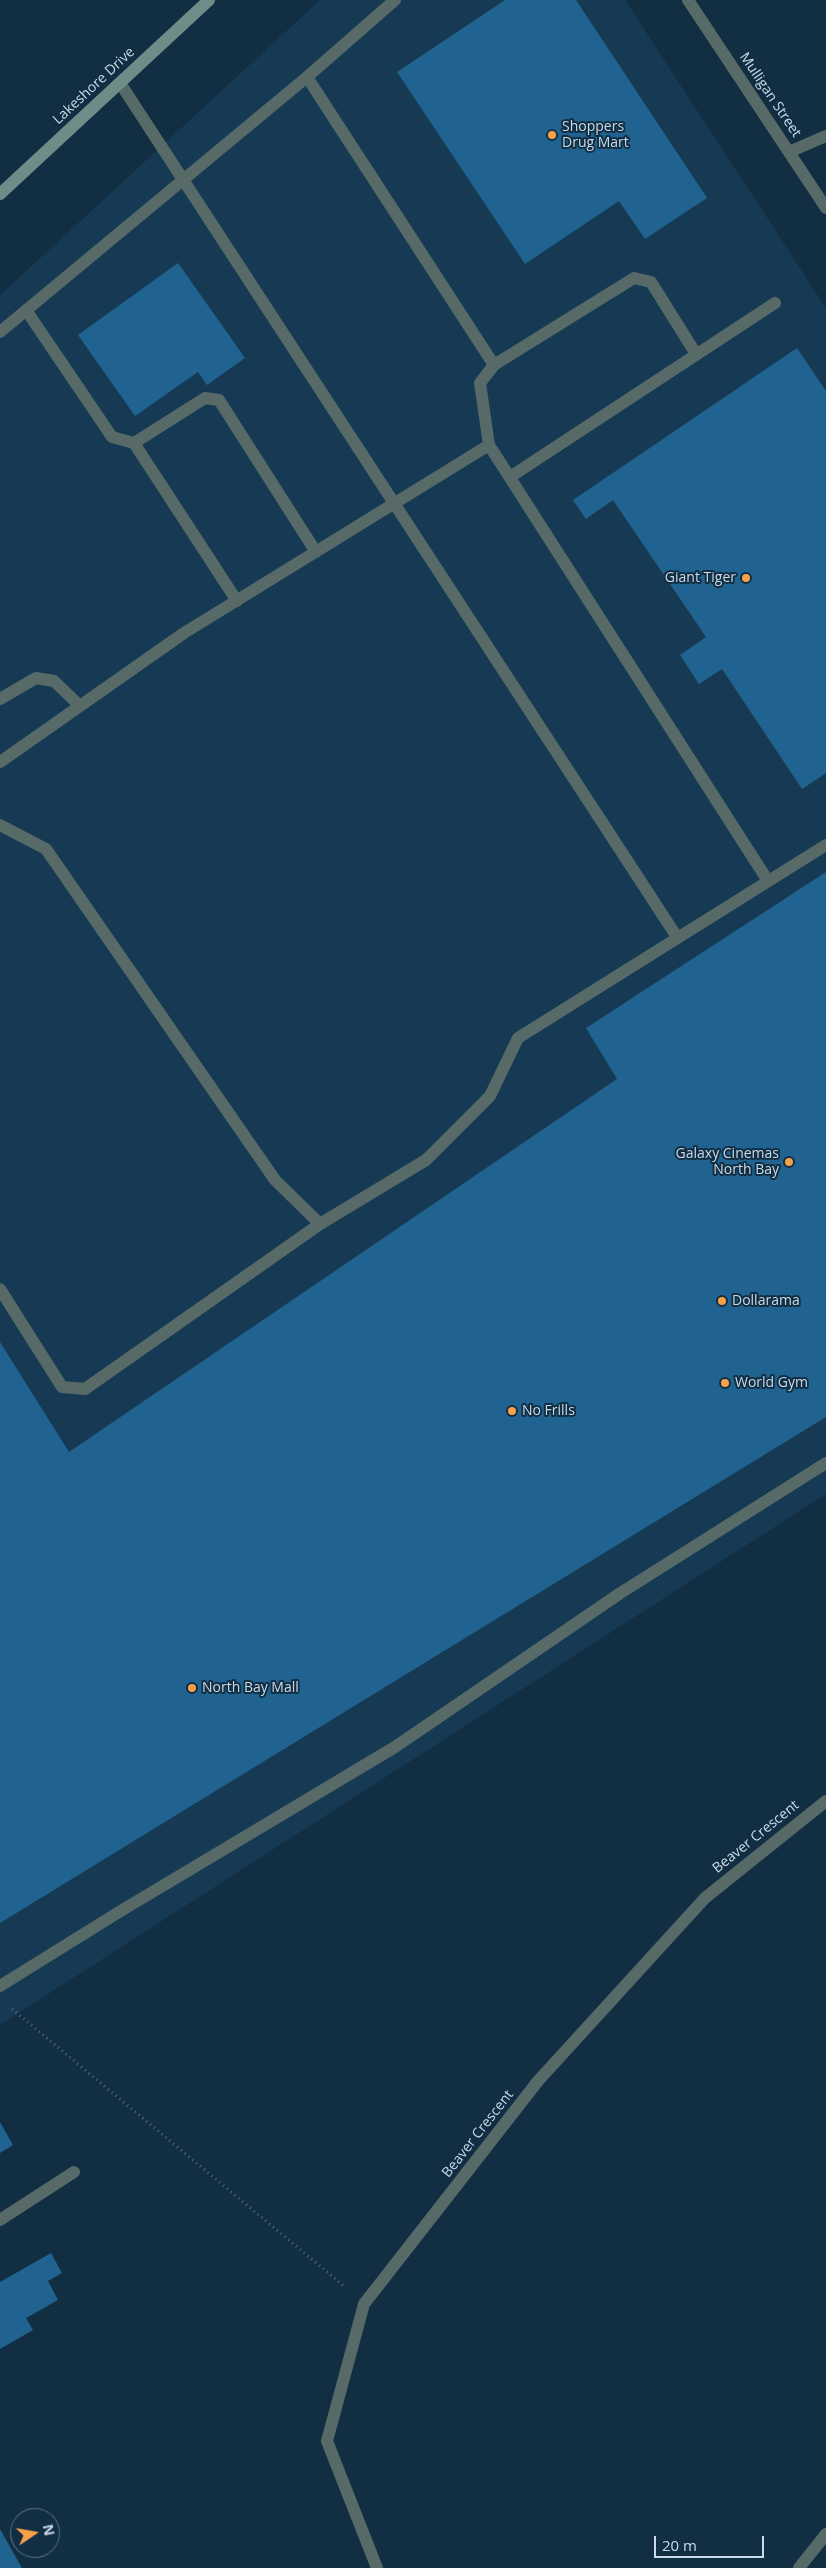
<!DOCTYPE html>
<style>
body{margin:0}
#map{position:relative;width:826px;height:2568px;overflow:hidden;background:#112e43;font-family:"Open Sans",sans-serif}
canvas{display:block}
.north{position:absolute;left:10px;top:2508px;width:50px;height:50px;box-sizing:border-box;background:#112e43;border:1px solid #5b7385;border-radius:50%;rotate:78deg;font-size:14px;font-weight:700;line-height:20px;text-align:center;color:#cadae8}
.north::after{content:'';display:block;margin:auto;width:18px;height:22px;background:#f8a14a;clip-path:polygon(50% 0,100% 100%,50% 72%,0 100%)}
.scale{position:absolute;left:654px;top:2536px;width:110px;height:22px;box-sizing:border-box;border:2px solid #cadae8;border-top:0;padding-left:6px;font-size:15px;line-height:18px;white-space:nowrap;color:#cadae8;-webkit-text-stroke:4px #112e43;paint-order:stroke}
</style>
<div id="map">
<canvas width="826" height="2568"></canvas>
<div class="north">N</div>
<div class="scale">20 m</div>
</div>
<script>
const g = document.querySelector('canvas').getContext('2d');
g.lineJoin = 'round';
function fillPath(path, color) { g.fillStyle = color; g.fill(path, 'evenodd'); }
const poly = rows => new Path2D(rows.map(r => 'M' + r).join(''));
function trace(path, color, width, dash) { g.strokeStyle = color; g.lineWidth = width; g.lineCap = dash ? 'butt' : 'round'; g.setLineDash(dash || []); g.stroke(path); }
function label(font, color, halo, rows, align = 'center') {
  g.font = font + ' "Open Sans",sans-serif'; g.lineWidth = 4; g.setLineDash([]); g.textBaseline = 'middle'; g.strokeStyle = halo; g.fillStyle = color; for (const [text, x, y, turn = 0] of rows) {
    g.save(); g.translate(x, y); g.rotate((+turn || 0) * Math.PI / 180); g.textAlign = isNaN(turn) ? turn : align; if (halo) g.strokeText(text, 0, 0); g.fillText(text, 0, 0); g.restore();
  }
}
fillPath(poly([
 [320,0,625,0,826,308,826,1494,0,2025,0,295]
]), '#163a53');
fillPath(poly([
 [505,0,576,0,707,198,645,239,619,201,525,264,397,72],
 [178,263,245,358,207,385,198,372,135,416,78,335],
 [797,348,826,391,826,773,802,789,722,669,699,684,680,655,706,637,613,500,586,519,573,500],
 [826,872,826,1417,0,1923,0,1342,69,1452,617,1079,586,1028],
 [0,2122,13,2145,0,2153],
 [51,2253,62,2273,48,2281,58,2300,26,2318,33,2330,0,2349,0,2282],
 [0,2529,22,2568,0,2568]
]), '#216390');
trace(poly([
 [12,2009,345,2287]
]), '#526a7d', 3, [1, 4]);
trace(poly([
 [395,0,307,77,494,365,634,278,651,282,696,354],
 [120,83,677,937],
 [26,310,112,437,134,443,237,601],
 [0,332,307,77],
 [134,443,205,398,219,400,316,552],
 [489,445,480,383,494,365],
 [510,477,775,303],
 [0,699,36,678,54,681,80,706],
 [0,762,184,633,489,445,768,881],
 [0,825,46,849,275,1180,320,1224,426,1160,490,1096,518,1038,826,845],
 [0,1289,62,1387,85,1389,320,1224],
 [0,1986,119,1912,395,1747,619,1594,826,1463],
 [0,2220,74,2172]
]), '#576a67', 12);
trace(poly([
 [688,0,826,208],
 [789,152,826,136],
 [377,2568,327,2441,364,2304,538,2081,705,1898,826,1801],
 [799,2568,826,2534]
]), '#576a67', 12);
trace(poly([
 [0,194,209,0]
]), '#6f8d88', 12);
for (const [x, y, r, color] of [
 [552,135,5,"#f8a14a"],
 [746,578,5,"#f8a14a"],
 [789,1162,5,"#f8a14a"],
 [722,1301,5,"#f8a14a"],
 [725,1383,5,"#f8a14a"],
 [512,1411,5,"#f8a14a"],
 [192,1688,5,"#f8a14a"]
]) { const dot = new Path2D(); dot.arc(x, y, r, 0, 2 * Math.PI); g.fillStyle = color; g.fill(dot); trace(dot, '#112e43', 2); }
label('14px', '#cadae8', '#112e43', [
 ["Lakeshore Drive",94,86,-43],
 ["Mulligan Street",770,95,56],
 ["Beaver Crescent",756,1837,-39],
 ["Beaver Crescent",478,2134,-52]
]);
label('14px', '#cadae8', '#112e43', [
 ["Shoppers",562,127],
 ["Drug Mart",562,143],
 ["Giant Tiger",736,578,"right"],
 ["Galaxy Cinemas",779,1154,"right"],
 ["North Bay",779,1170,"right"],
 ["Dollarama",732,1301],
 ["World Gym",735,1383],
 ["No Frills",522,1411],
 ["North Bay Mall",202,1688]
], 'left');
</script>
